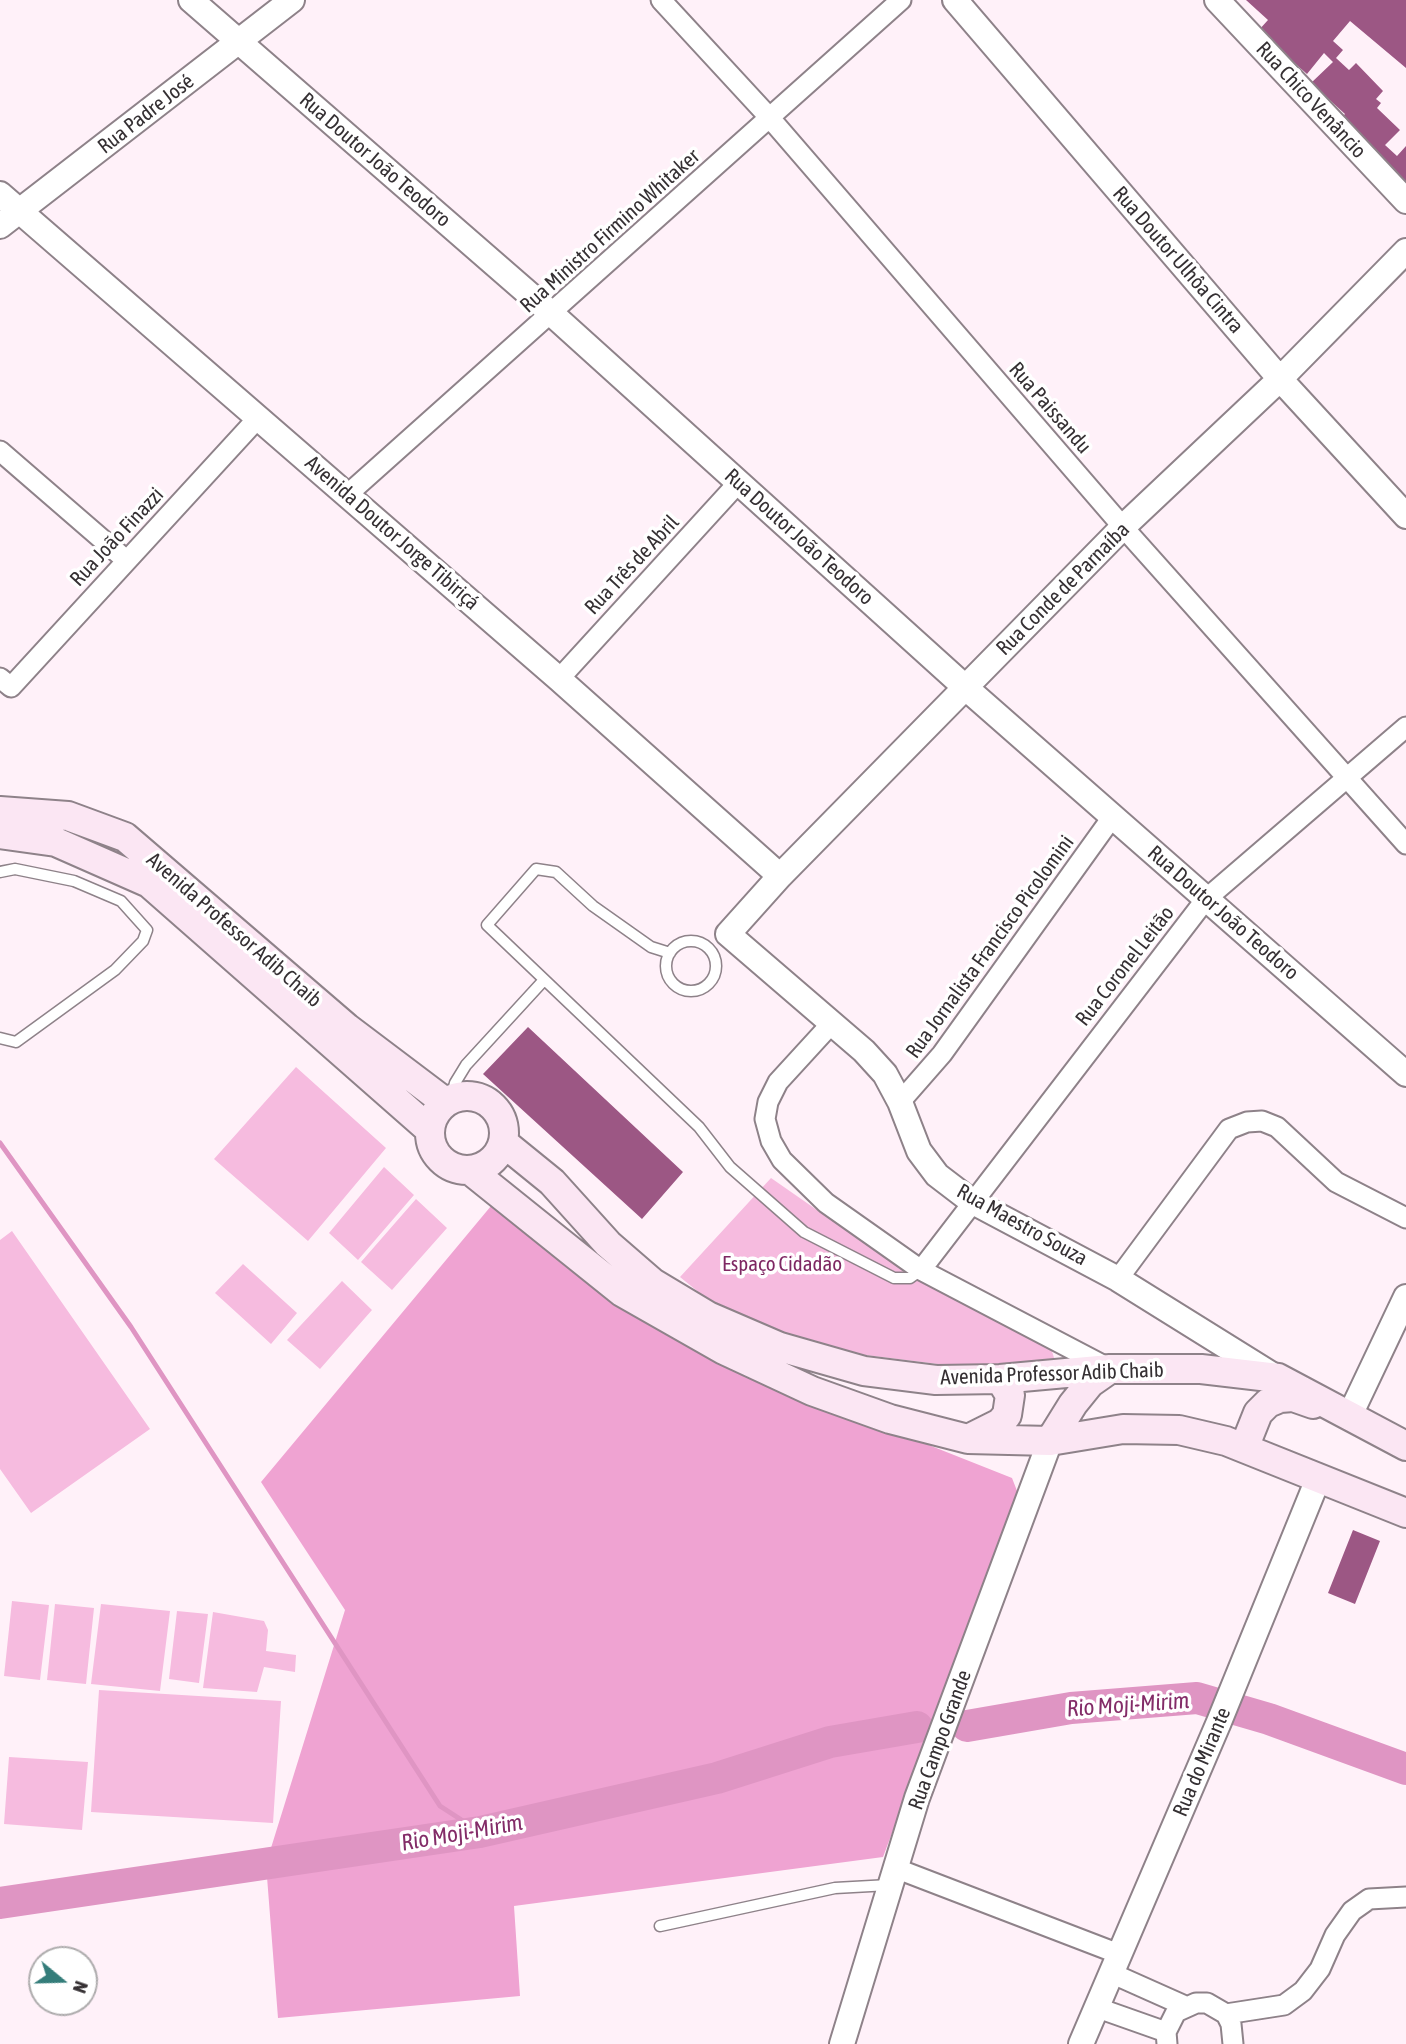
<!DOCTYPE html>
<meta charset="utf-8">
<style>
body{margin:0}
#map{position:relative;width:1406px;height:2044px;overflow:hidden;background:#fff1f9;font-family:"Asap Condensed",sans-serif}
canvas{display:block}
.north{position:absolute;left:28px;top:1946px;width:70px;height:70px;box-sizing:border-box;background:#fff;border:2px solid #aeacad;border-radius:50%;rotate:109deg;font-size:19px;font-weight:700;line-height:28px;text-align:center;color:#353033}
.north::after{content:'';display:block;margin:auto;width:24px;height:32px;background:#347d7a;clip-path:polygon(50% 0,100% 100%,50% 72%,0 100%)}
</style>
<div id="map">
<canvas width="1406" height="2044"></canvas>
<div class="north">N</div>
</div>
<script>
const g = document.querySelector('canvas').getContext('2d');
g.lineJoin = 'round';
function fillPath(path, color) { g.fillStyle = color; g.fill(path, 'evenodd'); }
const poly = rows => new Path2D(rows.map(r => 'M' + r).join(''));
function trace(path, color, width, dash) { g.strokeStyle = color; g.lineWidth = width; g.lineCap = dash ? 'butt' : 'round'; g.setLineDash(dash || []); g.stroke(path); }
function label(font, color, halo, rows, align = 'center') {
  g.font = font + ' "Asap Condensed",sans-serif'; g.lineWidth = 7; g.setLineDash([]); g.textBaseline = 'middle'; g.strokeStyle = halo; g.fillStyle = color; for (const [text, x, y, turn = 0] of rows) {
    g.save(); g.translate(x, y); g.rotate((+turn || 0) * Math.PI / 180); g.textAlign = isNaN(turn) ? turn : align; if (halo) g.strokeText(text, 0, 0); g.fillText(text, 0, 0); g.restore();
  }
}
fillPath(poly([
 [296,1067,386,1148,308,1241,214,1159],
 [384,1167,414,1195,358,1260,329,1233],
 [771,1178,909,1274,1051,1348,1055,1361,954,1366,849,1353,775,1332,707,1299,680,1277],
 [416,1199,447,1228,392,1290,361,1262],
 [12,1231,150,1429,31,1513,0,1469,0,1240],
 [243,1264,297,1313,271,1344,215,1293],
 [342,1281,372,1310,320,1369,287,1340],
 [12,1601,49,1605,40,1680,4,1676],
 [55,1604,94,1608,86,1684,47,1680],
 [101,1604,170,1611,160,1691,91,1684],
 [177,1611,208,1614,199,1683,169,1679],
 [213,1612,264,1621,268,1630,266,1651,296,1655,295,1672,264,1667,257,1692,203,1688],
 [99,1690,281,1701,273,1823,91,1812],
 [9,1757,88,1762,82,1830,4,1824]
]), '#f6bbdf');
fillPath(poly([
 [491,1206,625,1308,906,1436,1012,1478,1019,1496,883,1857,514,1906,520,1996,278,2018,266,1864,345,1610,261,1482]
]), '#efa3d2');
trace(poly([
 [0,1143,131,1327,440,1806,480,1832]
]), '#df95c3', 5);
trace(poly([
 [967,1726,1071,1708,1197,1698,1269,1719,1406,1769],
 [0,1903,480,1832,717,1778,830,1742,917,1727]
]), '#df95c3', 32);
fillPath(poly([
 [1246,0,1406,0,1406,68,1350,21,1333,41,1343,50,1336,58,1349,70,1356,63,1383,91,1376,99,1381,103,1377,108,1400,130,1385,145,1397,156,1406,146,1406,184,1353,132,1357,130,1342,117,1345,114,1311,83,1333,62,1324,53,1307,74,1258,31,1268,20],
 [528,1027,683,1172,642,1219,483,1074],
 [1353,1530,1380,1541,1355,1604,1328,1593]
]), '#9c5784');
const service = poly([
 [0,872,15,869,74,881,121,901,147,930,143,941,115,970,16,1042,0,1038],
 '666 966a25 25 0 1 1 50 0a25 25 0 1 1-50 0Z',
 [670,953,651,947,593,906,556,872,536,869,487,925,699,1127,730,1167,804,1232,894,1278,910,1278,921,1270],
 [451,1099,455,1083,466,1065,544,980],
 [660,1926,835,1888,889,1885]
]);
const minor = poly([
 [661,0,769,117,1123,527,1406,844],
 [0,451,126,560],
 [348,494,901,0],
 [0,678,11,687,257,419],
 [559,679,739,482],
 [832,1023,778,1082,768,1102,765,1119,771,1141,782,1160,826,1203,921,1270,1110,1369],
 [900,1102,942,1054,1113,816],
 [921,1270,1206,899,1406,727],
 [1118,1279,1229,1129,1247,1122,1262,1121,1277,1127,1336,1182,1406,1218],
 [895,1868,1119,1954],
 [1111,1973,1185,2006],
 [1098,2008,1166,2032],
 [1226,2014,1284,2005,1303,1991,1320,1969,1335,1935,1352,1911,1369,1899,1406,1897],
 [1167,2044,1166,2032,1176,2012,1196,2003,1207,2003,1226,2014,1231,2024,1233,2044]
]);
const tertiary = poly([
 [191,0,552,314,966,688,1406,1074],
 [955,0,1280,379,1406,516],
 [1217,0,1406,201],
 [0,194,559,679,780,876],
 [0,226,292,0],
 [1277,1378,1118,1279,971,1201,937,1175,919,1151,900,1102,885,1074,864,1051,728,934,780,876,1123,527,1280,379,1406,251],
 [1349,1417,1406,1297],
 [842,2044,917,1798,1050,1441],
 [1081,2044,1219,1722,1318,1479]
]);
const secondary = poly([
 [0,811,68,816,125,837,347,1028,445,1102],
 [0,834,56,842,149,883,430,1130],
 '430 1133a37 37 0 1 1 74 0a37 37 0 1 1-74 0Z',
 [504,1143,552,1182,608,1244,653,1283,708,1316,780,1347,864,1371,936,1380,1000,1379,1110,1369,1201,1369,1278,1378,1406,1446],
 [470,1170,622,1292,724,1350,812,1391,890,1419,968,1439,1050,1441,1123,1429,1179,1430,1226,1441,1406,1513],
 [970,1438,1000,1423,1007,1415,1010,1395,1000,1379],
 [1050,1441,1073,1404,1090,1383,1110,1369],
 [1244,1448,1258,1413,1268,1403,1280,1398,1293,1397,1313,1404]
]);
trace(service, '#8e8289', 13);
trace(minor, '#8e8289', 23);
trace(tertiary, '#8e8289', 28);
trace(secondary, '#8e8289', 32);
trace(service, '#fff', 10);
trace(minor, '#fff', 19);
trace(tertiary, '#fff', 24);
trace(secondary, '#fbe6f3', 28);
label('21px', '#353033', '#fff', [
 ["Rua Chico Venâncio",1311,100,47],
 ["Rua Padre José",146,114,-38],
 ["Rua Doutor João Teodoro",375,160,41],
 ["Rua Ministro Firmino Whitaker",610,231,-42],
 ["Rua Doutor Ulhôa Cintra",1178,260,49],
 ["Rua Paissandu",1050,408,49],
 ["Avenida Doutor Jorge Tibiriçá",392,533,41],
 ["Rua João Finazzi",117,537,-47],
 ["Rua Doutor João Teodoro",799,537,42],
 ["Rua Três de Abril",632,565,-47],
 ["Rua Conde de Parnaíba",1063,589,-45],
 ["Rua Doutor João Teodoro",1223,913,41],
 ["Avenida Professor Adib Chaib",234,930,41],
 ["Rua Jornalista Francisco Picolomini",990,947,-54],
 ["Rua Coronel Leitão",1125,966,-52],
 ["Rua Maestro Souza",1022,1225,29],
 ["Avenida Professor Adib Chaib",1052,1374,-2],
 ["Rua Campo Grande",940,1740,-70],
 ["Rua do Mirante",1202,1762,-67]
]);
label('21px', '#7e2763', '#fff', [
 ["Espaço Cidadão",782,1264]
]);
label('italic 23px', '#832c68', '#fff', [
 ["Rio Moji-Mirim",1128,1705,-4],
 ["Rio Moji-Mirim",462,1833,-10]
]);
</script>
